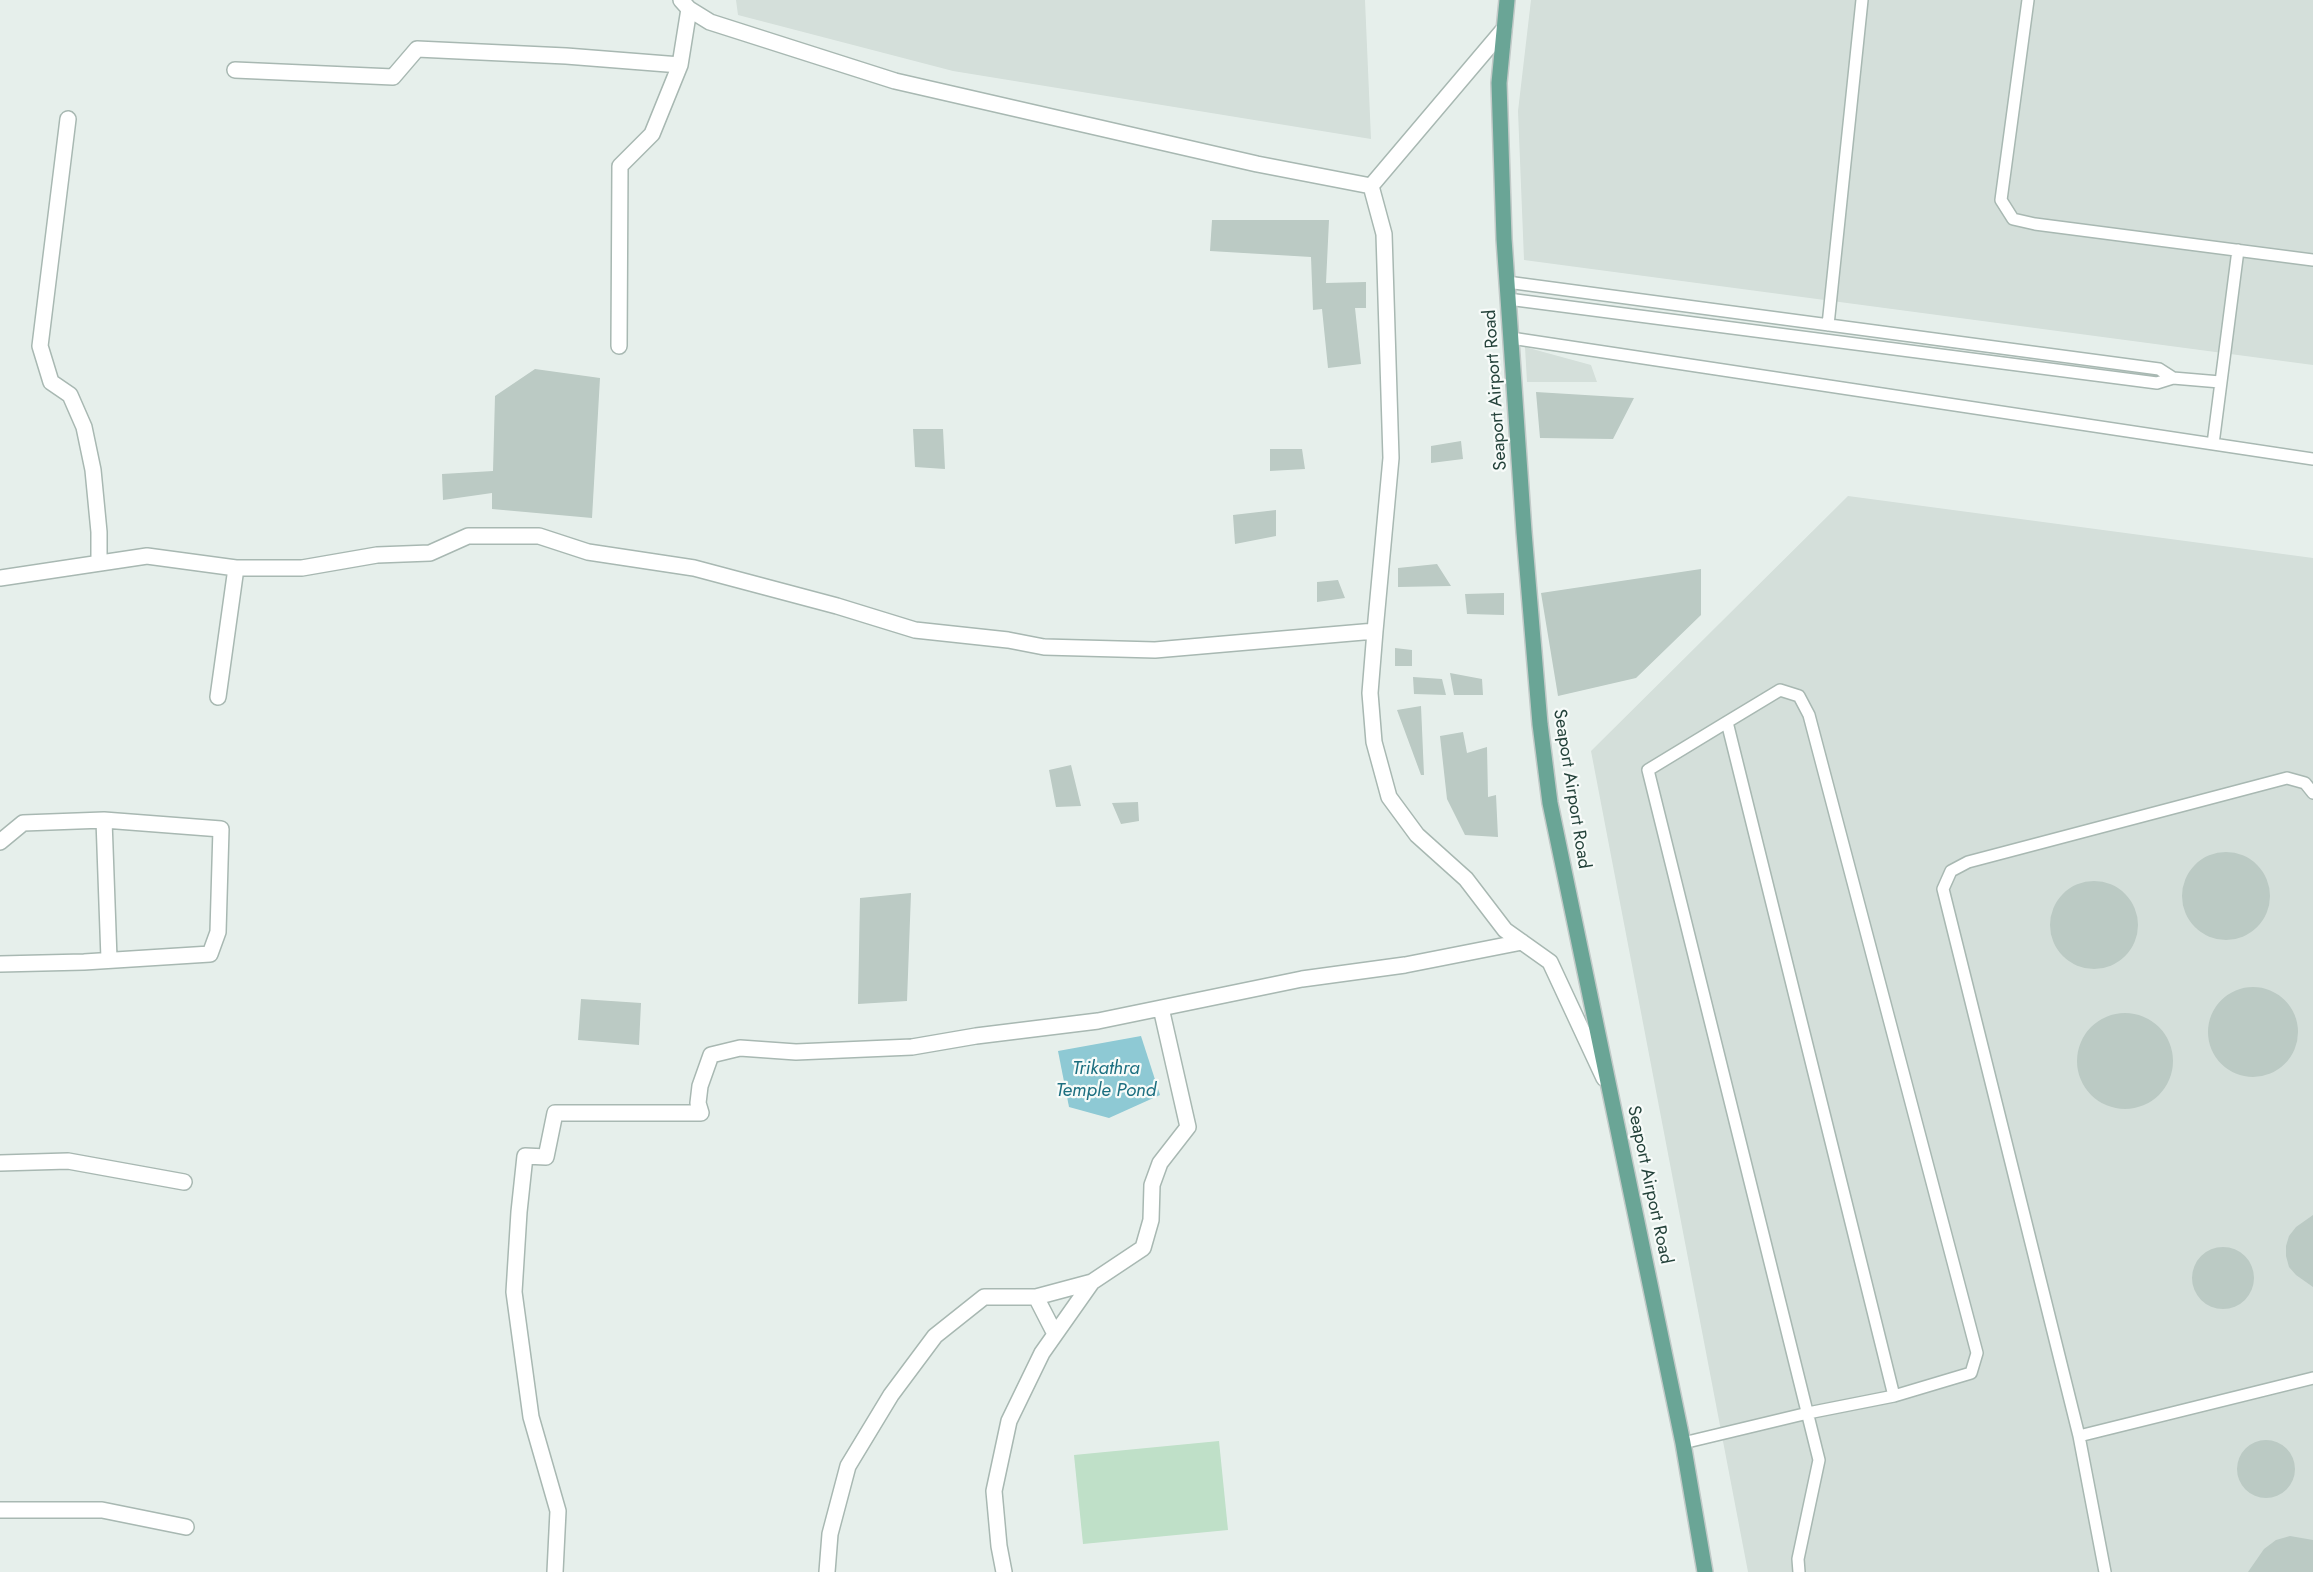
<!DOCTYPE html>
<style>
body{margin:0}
canvas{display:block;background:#e6efeb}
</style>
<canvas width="2313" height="1572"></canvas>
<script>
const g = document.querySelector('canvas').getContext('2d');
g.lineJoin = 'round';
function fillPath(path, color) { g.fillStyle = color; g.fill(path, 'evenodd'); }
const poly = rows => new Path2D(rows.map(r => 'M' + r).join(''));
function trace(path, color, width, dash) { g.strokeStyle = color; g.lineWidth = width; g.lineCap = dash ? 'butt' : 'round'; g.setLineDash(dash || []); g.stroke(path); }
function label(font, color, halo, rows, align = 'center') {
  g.font = font + ' Jost,sans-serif'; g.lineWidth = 4.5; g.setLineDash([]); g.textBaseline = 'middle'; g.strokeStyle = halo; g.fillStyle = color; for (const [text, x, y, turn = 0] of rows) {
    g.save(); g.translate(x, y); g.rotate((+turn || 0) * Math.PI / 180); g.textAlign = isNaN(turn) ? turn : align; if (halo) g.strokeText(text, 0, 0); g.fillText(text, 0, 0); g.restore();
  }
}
fillPath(poly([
 [736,0,1365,0,1371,139,953,71,738,15],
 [1531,0,2313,0,2313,365,1524,260,1518,111],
 [1525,347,1591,365,1597,382,1527,382],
 [1848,496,2313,558,2313,1572,1748,1572,1591,751]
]), '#d4dfda');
fillPath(poly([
 [1219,1441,1228,1530,1083,1544,1074,1455]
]), '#bfe0c8');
fillPath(poly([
 [1141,1036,1160,1095,1109,1118,1069,1107,1058,1051]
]), '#8ec9d4');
fillPath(poly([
 [1212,220,1329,220,1326,283,1366,282,1366,308,1355,308,1361,364,1328,368,1322,309,1313,310,1311,257,1210,251],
 [535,369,600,378,592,518,492,509,492,493,443,500,442,474,493,471,495,396],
 [1536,392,1634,398,1613,439,1540,438],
 [913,429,943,429,945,469,915,467],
 [1461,441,1463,459,1431,463,1431,446],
 [1270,449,1302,449,1305,469,1270,471],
 [1276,510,1276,536,1235,544,1233,515],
 [1437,564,1451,586,1398,587,1398,568],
 [1701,569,1701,615,1636,678,1558,696,1541,593],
 [1338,580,1345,598,1317,602,1317,582],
 [1504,593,1504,615,1467,614,1465,594],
 [1395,648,1412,650,1412,666,1395,666],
 [1450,673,1482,679,1483,695,1454,695],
 [1413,677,1442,679,1446,695,1414,694],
 [1421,706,1424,775,1421,775,1397,710],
 [1463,732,1467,753,1487,747,1488,797,1496,795,1498,837,1465,835,1447,799,1440,736],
 [1071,765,1081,806,1056,807,1049,770],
 [1138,802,1139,821,1121,824,1112,803],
 '2182 896a44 44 0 1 1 88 0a44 44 0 1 1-88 0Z',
 '2050 925a44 44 0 1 1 88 0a44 44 0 1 1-88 0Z',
 [911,893,907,1001,858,1004,860,898],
 '2208 1032a45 45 0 1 1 90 0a45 45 0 1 1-90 0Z',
 [581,999,641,1003,639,1045,578,1040],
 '2077 1061a48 48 0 1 1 96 0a48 48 0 1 1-96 0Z',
 [2313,1215,2313,1287,2296,1275,2289,1267,2286,1256,2286,1246,2289,1236,2296,1227],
 '2192 1278a31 31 0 1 1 62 0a31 31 0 1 1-62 0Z',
 '2237 1469a29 29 0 1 1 58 0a29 29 0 1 1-58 0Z',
 [2290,1536,2313,1540,2313,1572,2248,1572,2264,1549,2276,1540]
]), '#bbcac4');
const lane = poly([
 [2028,0,2001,200,2013,219,2035,224,2313,260],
 [1507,282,2159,369,2173,378,2157,383,1508,299],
 [1828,325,1862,0],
 [1511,338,2313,459],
 [2173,378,2220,382],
 [2213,444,2238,250],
 [2079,1436,2313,1378],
 [1683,1443,1808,1413,1894,1396,1971,1373,1977,1353,1809,715,1799,696,1780,690,1727,722],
 [1799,1572,1798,1559,1819,1460,1648,770,1727,722,1894,1396],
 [2105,1572,2079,1436,1943,889,1951,871,1968,862,2287,778,2305,783,2313,793]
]);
const street = poly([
 [681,0,689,9,710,22,895,81,1257,164,1371,186,1384,234,1391,458,1375,631],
 [235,70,393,77,417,49,566,56,680,65],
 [68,119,40,346,51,382,70,395,84,427,93,470,99,532,99,563],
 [1371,186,1504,29],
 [619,346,620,166,652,134,680,65,689,9],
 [0,578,147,556,236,568,302,568,377,555,430,553,468,536,539,536,588,552,694,568,837,606,915,630,1008,640,1044,647,1155,650,1375,631,1370,693,1374,742,1389,797,1417,835,1466,879,1505,930,1550,962,1604,1078],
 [218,697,236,568],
 [104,820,109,959],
 [0,842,23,823,104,820,221,829,218,932,210,954,84,962,0,964],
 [0,1163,68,1161,184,1182],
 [1036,1297,1055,1334],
 [0,1510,102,1510,186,1527],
 [555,1572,558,1511,531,1417,514,1292,519,1212,525,1156,546,1157,555,1113,701,1113,698,1103,700,1086,711,1055,740,1048,796,1052,912,1047,976,1036,1098,1021,1302,979,1405,965,1522,942],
 [827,1572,830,1534,848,1466,891,1395,935,1336,984,1297,1036,1297,1092,1282,1143,1248,1151,1220,1152,1185,1160,1163,1188,1127,1161,1008],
 [1004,1572,999,1546,994,1491,1009,1421,1042,1353,1092,1282]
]);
const primary = poly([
 [1507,0,1499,83,1504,239,1524,532,1540,724,1550,803,1683,1443,1705,1572]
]);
trace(lane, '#a8b8b2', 14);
trace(street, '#a8b8b2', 18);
trace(primary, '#c2cac8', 18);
trace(lane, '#fff', 11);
trace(street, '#fff', 15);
trace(primary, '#6aa596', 15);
label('18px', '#24423a', '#f7fbf9', [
 ["Seaport Airport Road",1496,390,-94],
 ["Seaport Airport Road",1571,789,81],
 ["Seaport Airport Road",1649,1185,78]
]);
label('italic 19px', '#1c6f80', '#f7fbf9', [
 ["Trikathra",1106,1069],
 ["Temple Pond",1106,1091]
]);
</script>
